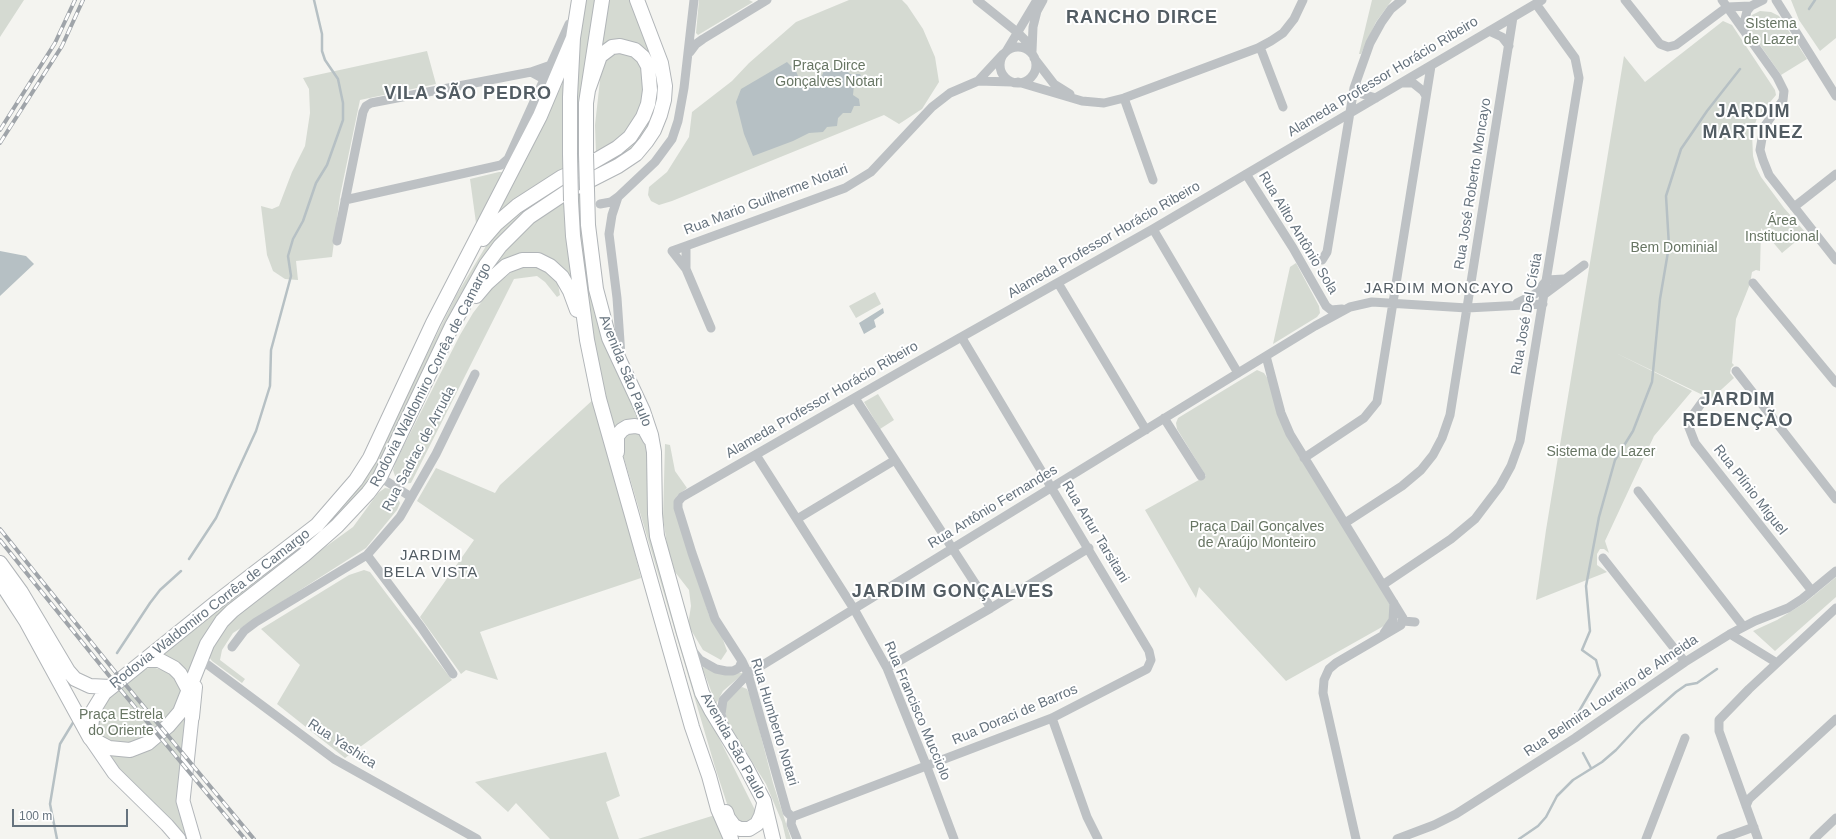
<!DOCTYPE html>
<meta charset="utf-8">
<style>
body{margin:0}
#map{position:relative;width:1836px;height:839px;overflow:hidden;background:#f4f4f0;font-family:Helvetica,sans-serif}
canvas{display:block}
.scale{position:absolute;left:12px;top:809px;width:116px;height:18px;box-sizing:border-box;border:2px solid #66737e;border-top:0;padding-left:5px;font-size:12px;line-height:14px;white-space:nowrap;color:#66737e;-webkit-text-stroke:3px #fff;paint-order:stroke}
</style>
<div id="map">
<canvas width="1836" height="839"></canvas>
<div class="scale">100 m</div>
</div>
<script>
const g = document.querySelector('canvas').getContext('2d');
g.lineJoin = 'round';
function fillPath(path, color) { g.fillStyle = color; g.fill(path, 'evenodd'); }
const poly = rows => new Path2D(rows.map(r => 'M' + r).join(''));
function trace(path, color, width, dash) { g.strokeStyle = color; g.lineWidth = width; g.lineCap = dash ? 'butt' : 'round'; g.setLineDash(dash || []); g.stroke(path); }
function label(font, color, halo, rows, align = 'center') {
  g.font = font + ' Helvetica,sans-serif'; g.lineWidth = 4; g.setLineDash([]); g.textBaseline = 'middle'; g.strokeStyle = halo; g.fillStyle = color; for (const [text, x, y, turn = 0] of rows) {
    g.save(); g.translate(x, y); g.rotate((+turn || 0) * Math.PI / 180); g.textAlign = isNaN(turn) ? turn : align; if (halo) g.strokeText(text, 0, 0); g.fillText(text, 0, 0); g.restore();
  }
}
fillPath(poly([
 [0,0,24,0,0,37],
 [584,0,597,0,581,164,575,165,574,98],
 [609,0,631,0,660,74,659,107,638,145,598,174,598,165,636,137,650,58,601,50],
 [699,0,749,0,753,2,698,35,696,33],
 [849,0,902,0,907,5,923,29,935,57,939,82,922,109,899,124,884,115,672,201,659,205,651,201,648,195,649,187,667,172,689,137,692,112,732,81,749,63,796,22],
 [1372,0,1392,0,1376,22,1361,54,1359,54],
 [1791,0,1836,0,1836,38,1820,51,1799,20],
 [1760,11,1771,12,1779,16,1807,59,1781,75,1748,28,1749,20,1752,15],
 [1723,21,1732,25,1775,90,1776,95,1757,118,1752,133,1753,156,1756,167,1761,177,1784,208,1806,233,1782,253,1761,228,1760,271,1756,270,1752,272,1750,284,1736,319,1732,363,1734,365,1731,368,1730,373,1734,378,1711,399,1616,353,1692,391,1654,436,1605,541,1609,553,1604,549,1600,549,1597,554,1597,565,1607,572,1536,600,1546,530,1624,56,1645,82],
 [621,50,643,62,647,91,630,133,596,154,595,125,601,71,607,56],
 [427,51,436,84,360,100,340,196,332,257,296,261,298,280,285,279,273,271,267,255,261,206,272,209,279,206,292,172,305,146,310,113,309,89,303,78],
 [566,76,565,172,488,231,537,136],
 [499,172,503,172,503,178,483,220,476,223,470,179],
 [563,180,563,189,516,224,386,455,359,497,305,550,300,544,338,511,352,496,365,478,457,294,486,246,514,216],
 [583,187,589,273,645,426,612,434,596,361,583,270,576,191],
 [567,200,578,296,535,254,478,290,493,266,517,238,544,213],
 [1296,263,1319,306,1320,313,1317,317,1273,344,1290,267],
 [539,266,557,279,560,295,557,297,545,282,537,276,514,279,411,483,402,484,395,476,393,470,396,461,460,335,473,313,493,287,518,267],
 [875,292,881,304,856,318,849,306],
 [1257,370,1264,373,1268,379,1281,421,1398,618,1286,681,1199,587,1196,598,1145,510,1206,476,1177,429,1176,423,1178,418],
 [878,394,894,420,880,429,864,402],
 [596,397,641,578,480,632,498,680,466,670,461,674,420,617,474,540,417,501,436,468,495,493,500,485],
 [632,431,646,436,651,487,702,704,757,814,751,821,739,822,730,813,715,767,621,448,623,437],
 [665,444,670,445,675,471,687,488,677,496,675,503,709,615,721,634,727,651,721,660,703,650,688,625,691,606,689,590,675,572,667,545,663,518],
 [385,488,391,489,396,494,400,503,397,510,366,548,233,633,222,650,220,660,245,679,242,683,212,661,209,657,216,640,230,620,274,584,353,527,378,493],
 [296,547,300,554,234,604,190,678,161,653],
 [364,570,370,572,452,680,345,758,277,704,300,665,261,629,349,575],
 [1836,577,1836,597,1775,651,1753,631,1777,620,1806,602],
 [152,667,172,673,180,688,180,698,177,707,149,737,119,747,101,736,97,730,101,703,143,670],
 [702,667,725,673,744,673,723,691,716,704],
 [742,687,747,689,751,697,773,783,791,839,786,839,782,822,766,784,728,723,725,712,727,700,735,689],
 [185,712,191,839,183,839,124,778,105,752,116,755],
 [606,752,620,796,606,802,619,839,550,839,516,803,508,812,475,782],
 [715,815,725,839,638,839]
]), '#d5dad2');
fillPath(poly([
 [787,62,796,71,801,84,820,80,824,71,835,68,845,69,850,74,860,74,863,80,854,85,853,95,859,99,860,106,854,106,851,113,843,113,838,118,837,126,827,127,823,132,809,133,793,141,753,156,744,134,736,102,741,89],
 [0,251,26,256,34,264,0,296],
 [883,308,884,313,874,320,876,327,864,334,859,323]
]), '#b6c0c4');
trace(poly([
 [1809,9,1815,0],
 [189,559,216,518,256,431,270,386,271,350,291,276,288,256,293,239,303,221,316,183,327,165,343,120,343,103,338,79,325,60,322,51,322,34,314,0],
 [117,653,150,603,160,590,181,571],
 [1578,713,1600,675,1596,660,1582,650,1590,631,1586,586,1599,517,1615,460,1633,431,1652,382,1660,299,1669,246,1666,196,1681,149,1707,111,1740,69],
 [1583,753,1591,768],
 [57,839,50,804,60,744,74,721],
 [1519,839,1538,826,1546,817,1557,796,1573,780,1602,762,1616,750,1641,723,1676,692,1686,685,1697,683,1717,669]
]), '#b6c0c4', 2.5);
const secondary = poly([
 [191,707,192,717,183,801,194,839],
 [90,738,114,773,167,825,179,839]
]);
const primary = poly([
 [570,154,570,97,573,38,579,0],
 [586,154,586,103,602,0],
 [587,190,588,225,596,289,609,338,643,411,651,435,654,452,655,514,657,536,684,633,702,693,711,710,746,767,764,801,773,839],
 [571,201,573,236,587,340,599,399,692,727,709,776,718,809,731,839],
 [483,239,496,224,517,206,562,177,581,169,617,148,630,137,643,117,648,104,650,90,648,66,643,57,635,50,620,46,612,47,600,56,588,90],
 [476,296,487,283,506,266,522,260,538,260,550,266,562,277,570,291,577,310],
 [617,452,617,436,622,430,627,427,635,426,644,428,650,439],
 [0,563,21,592,68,671,75,679,90,686,111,687],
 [0,581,26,621,90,738,109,748,130,750,148,743,168,726,180,712,207,644,222,621,232,611,304,555,337,526,368,493,380,477,452,326,486,265,500,246,529,217,565,193,618,166,636,154,646,142,654,130,660,115,664,100,665,86,661,63,637,0],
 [145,660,159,660,174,668,180,674,188,689],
 [192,717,195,687],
 [90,737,93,711,104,693,218,601,317,525,356,480,370,458,433,323,540,116,573,38],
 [726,812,728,818,734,826,740,829,749,829,757,824,761,816,764,804]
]);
trace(secondary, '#b2b6ba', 15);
trace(primary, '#b1b5b8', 16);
trace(poly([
 [977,0,1017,32,1032,47],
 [1625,0,1660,44,1668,47,1676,45,1727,7,1751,6],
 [1722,0,1777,77,1784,91,1783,100,1764,127,1760,150,1763,160,1769,175,1836,260],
 [1776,0,1836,96],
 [1489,31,1502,37,1509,46],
 [1745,31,1744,23,1747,11,1751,6,1763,0],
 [1260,47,1283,107],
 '1000 65a18 18 0 1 1 36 0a18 18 0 1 1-36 0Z',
 [1007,50,1037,0],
 [1032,51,1033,27,1037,11,1043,0],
 [690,52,696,44,703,39,767,0],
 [1034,58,1054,84,1070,94],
 [544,79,531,72,551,65],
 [978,81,1012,82],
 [1018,82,1082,101,1104,103,1124,98,1258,48,1271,41,1283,33,1294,19,1303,0],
 [1403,83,1413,83,1423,91,1426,96],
 [1356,84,1362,94,1376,98],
 [1124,98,1153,180],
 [1246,174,1293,248,1326,306,1331,310,1342,309],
 [618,197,612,215,609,234,617,298,621,356],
 [345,200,501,165,508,159,569,24],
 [600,204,611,202,618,197,655,162,672,139,678,121,684,88,694,0],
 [1794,207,1836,174],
 [1153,229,1238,373],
 [337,241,363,112,366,106,371,103,531,72],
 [686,246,686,269,672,251,686,246,845,188,871,172,932,107,950,93,978,81,1003,54],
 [1322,260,1327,252,1354,88,1370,43,1381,23,1391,9,1402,0],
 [686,269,711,328],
 [1058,283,1146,430],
 [1753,283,1836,383],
 [1545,294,1584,265],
 [1517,303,1535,294,1547,280,1564,279],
 [1266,356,1281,413,1290,434,1403,618,1401,625,1336,663,1329,669,1324,680,1323,693,1356,839],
 [1736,371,1836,499],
 [855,398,991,608],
 [1703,401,1690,419,1688,425,1695,443,1812,591],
 [1164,418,1201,476],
 [756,455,854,609,887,668,927,767,954,839],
 [1304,458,1364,418,1377,402,1431,66],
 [380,477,411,497],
 [1638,491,1743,626],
 [797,519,895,460],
 [1345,523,1402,486,1421,470,1433,455,1442,438,1450,415,1513,17],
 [367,555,421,627,453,674],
 [1603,558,1685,662],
 [1384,584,1451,539,1475,519,1500,486,1511,466,1520,441,1579,78,1575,58,1536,4],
 [1403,621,1415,622],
 [1384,633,1393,620,1394,603],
 [1730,634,1777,663],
 [232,647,244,631,256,622,367,555,381,539,400,517,436,454,475,374],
 [692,650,700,660,716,669,726,671,733,671,739,668,742,661],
 [200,659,334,759,477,839],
 [887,668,991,608,1089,548],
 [1052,718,1087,817,1098,839],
 [724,724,721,714,723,700,748,674,1238,373,1315,326,1350,307,1372,302,1467,308,1543,304],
 [1746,806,1749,799,1836,719],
 [792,817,787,812,748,674,742,661,715,619,692,553,678,508,678,502,682,497,917,362,1153,229,1542,0],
 [792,817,1052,718,1147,669,1151,660,1149,651,962,338],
 [792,817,791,824,797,839],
 [1397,839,1434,825,1456,814,1575,738,1685,662,1730,634,1755,621,1788,608,1802,599,1836,571],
 [1646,839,1685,738],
 [1721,839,1754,827],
 [1758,839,1719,731,1719,720,1749,689,1836,608],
 [1814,839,1836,818]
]), '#bdc1c4', 9);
trace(secondary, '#fff', 13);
trace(primary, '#fff', 14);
const rail = poly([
 [0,130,55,43,75,0],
 [0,143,62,46,83,0],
 [0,529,125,684,254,839],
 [0,540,119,688,245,839]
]);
trace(rail, '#9fa4a9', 4);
trace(rail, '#fff', 2.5, [8]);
const primaryBridge = poly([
 [570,154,571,201],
 [586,154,587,190]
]);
trace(primaryBridge, '#b1b5b8', 16, []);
trace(primaryBridge, '#fff', 14);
label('14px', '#687664', '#fff', [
 ["SIstema",1771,24],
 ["de Lazer",1771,40],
 ["Praça Dirce",829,66],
 ["Gonçalves Notari",829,82],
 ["Área",1782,221],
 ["Institucional",1782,237],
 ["Bem Dominial",1674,248],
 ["Sistema de Lazer",1601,452],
 ["Praça Dail Gonçalves",1257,527],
 ["de Araújo Monteiro",1257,543],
 ["Praça Estrela",121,715],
 ["do Oriente",121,731]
]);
label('14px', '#66737e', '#fff', [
 ["Alameda Professor Horácio Ribeiro",1383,77,-31],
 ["Rua José Roberto Moncayo",1473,184,-81],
 ["Rua Mario Guilherme Notari",766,200,-21],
 ["Rua Ailto Antônio Sola",1298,233,59],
 ["Alameda Professor Horácio Ribeiro",1104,240,-30],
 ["Rua José Del Cístia",1527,314,-80],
 ["Avenida São Paulo",625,371,68],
 ["Rodovia Waldomiro Corrêa de Camargo",431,375,-63],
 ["Alameda Professor Horácio Ribeiro",822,400,-30],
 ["Rua Sadrac de Arruda",419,449,-62],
 ["Rua Plínio Miguel",1750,490,52],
 ["Rua Antônio Fernandes",993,507,-31],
 ["Rua Artur Tarsitani",1095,532,59],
 ["Rodovia Waldomiro Corrêa de Camargo",210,609,-38],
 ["Rua Belmira Loureiro de Almeida",1611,696,-34],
 ["Rua Francisco Mucciolo",917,711,67],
 ["Rua Doraci de Barros",1015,715,-23],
 ["Rua Humberto Notari",774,722,73],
 ["Rua Yashica",342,744,33],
 ["Avenida São Paulo",733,746,61]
]);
g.letterSpacing = '1px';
label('15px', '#535d64', '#fff', [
 ["JARDIM MONCAYO",1439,289],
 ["JARDIM",431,556],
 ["BELA VISTA",431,573]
]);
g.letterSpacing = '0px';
g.letterSpacing = '1px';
label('bold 18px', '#535d64', '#fff', [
 ["RANCHO DIRCE",1142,18],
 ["VILA SÃO PEDRO",468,94],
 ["JARDIM",1753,112],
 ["MARTINEZ",1753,133],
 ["JARDIM",1738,400],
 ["REDENÇÃO",1738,421],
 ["JARDIM GONÇALVES",953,592]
]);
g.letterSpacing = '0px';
</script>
